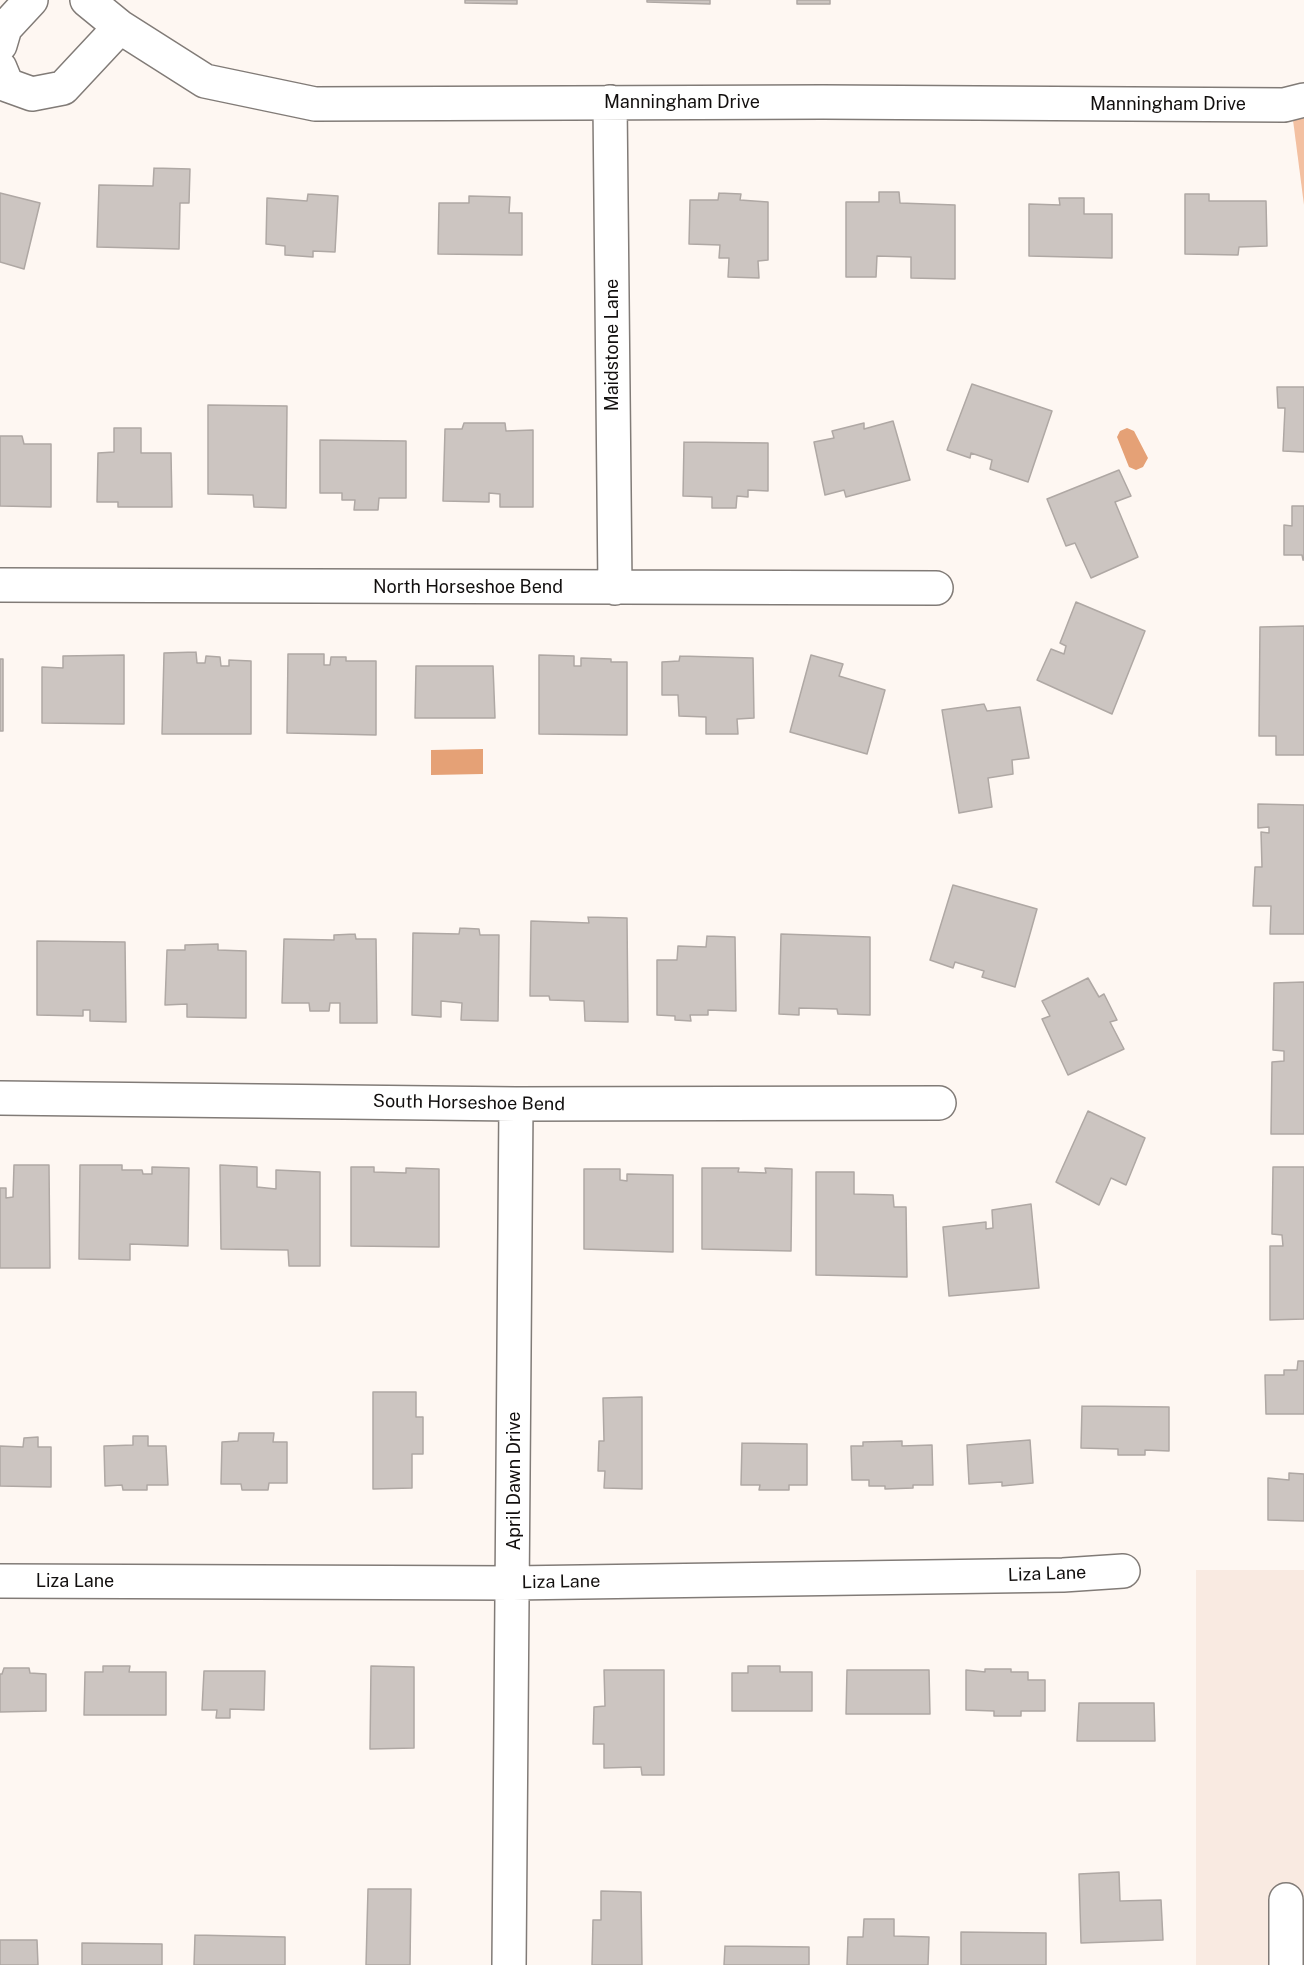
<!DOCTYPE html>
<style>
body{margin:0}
canvas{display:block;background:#fef7f2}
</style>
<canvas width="1304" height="1965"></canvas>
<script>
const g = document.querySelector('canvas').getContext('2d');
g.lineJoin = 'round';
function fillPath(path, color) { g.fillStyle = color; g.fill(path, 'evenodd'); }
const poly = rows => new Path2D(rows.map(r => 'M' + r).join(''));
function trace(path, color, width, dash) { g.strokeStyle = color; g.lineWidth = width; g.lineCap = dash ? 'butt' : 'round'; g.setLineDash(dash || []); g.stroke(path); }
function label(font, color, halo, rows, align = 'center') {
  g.font = font + ' "Public Sans",sans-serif'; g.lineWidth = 5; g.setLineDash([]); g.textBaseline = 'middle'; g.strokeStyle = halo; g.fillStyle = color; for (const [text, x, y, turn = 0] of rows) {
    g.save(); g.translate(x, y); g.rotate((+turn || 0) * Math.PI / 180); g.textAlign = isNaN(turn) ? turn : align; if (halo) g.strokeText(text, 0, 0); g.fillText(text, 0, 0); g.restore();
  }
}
fillPath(poly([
 [1196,1570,1304,1570,1304,1965,1196,1965]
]), '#f9eae1');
fillPath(poly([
 [1304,118,1304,205,1293,120]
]), '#f3c0a1');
fillPath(poly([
 [1127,428,1134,431,1148,458,1143,467,1136,470,1129,467,1117,437,1120,431],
 [483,749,483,774,431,775,431,750]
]), '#e5a176');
const building = poly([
 [465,0,517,0,517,4,465,3,465,0],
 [647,0,710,0,710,4,647,2,647,0],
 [797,0,830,0,830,4,797,4,797,0],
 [154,168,190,169,189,203,180,203,179,249,97,247,99,185,153,186,154,168],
 [879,192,899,192,900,203,955,205,955,279,911,278,911,257,877,256,876,277,846,277,846,202,879,202,879,192],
 [0,193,40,203,24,269,0,262,0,193],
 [719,193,741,194,740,200,768,202,768,260,758,261,759,278,728,277,729,258,719,258,720,245,689,244,690,200,718,200,719,193],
 [308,194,338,196,335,252,313,251,313,257,285,255,285,246,266,244,267,198,307,201,308,194],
 [1185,194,1209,194,1209,201,1266,201,1267,246,1239,247,1238,255,1185,254,1185,194],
 [469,196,510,197,509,213,522,213,522,255,438,254,439,203,469,203,469,196],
 [1059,198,1084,198,1084,214,1112,214,1112,258,1029,256,1029,204,1060,205,1059,198],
 [972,384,1052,411,1028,482,990,469,992,460,971,453,970,458,947,450,972,384],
 [1277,387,1304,387,1304,452,1283,451,1285,408,1278,408,1277,387],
 [208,405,287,406,286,508,254,507,253,495,208,494,208,405],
 [893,421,910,480,846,497,844,490,825,495,814,442,834,438,832,431,864,423,864,429,893,421],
 [464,423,505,423,506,431,533,430,533,507,500,507,500,494,489,493,489,502,443,501,445,429,462,429,464,423],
 [114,428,141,428,141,453,171,453,172,507,118,507,118,502,97,502,98,453,114,452,114,428],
 [0,436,22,436,24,444,51,444,51,507,0,506,0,436],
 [320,440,406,441,406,498,379,498,378,510,354,510,355,500,342,500,342,493,320,493,320,440],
 [684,442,768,443,768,491,748,490,748,497,737,496,736,508,712,508,712,497,683,496,684,442],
 [1119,470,1131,496,1115,502,1138,557,1091,578,1075,543,1066,546,1047,499,1119,470],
 [1292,506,1304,506,1304,560,1303,560,1302,555,1284,555,1284,525,1292,526,1292,506],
 [1076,602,1145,631,1112,714,1037,680,1051,649,1064,654,1066,646,1060,643,1076,602],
 [1304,626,1304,755,1276,755,1276,736,1259,736,1260,627,1304,626],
 [196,652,197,663,205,663,206,656,220,657,221,666,229,666,229,660,251,661,251,734,162,734,164,653,196,652],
 [288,654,324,654,324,665,330,665,331,657,346,657,346,661,376,661,376,735,287,733,288,654],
 [124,655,124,724,42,723,42,667,63,668,63,656,124,655],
 [539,655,574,656,574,666,581,666,581,658,611,659,611,662,627,662,627,735,539,734,539,655],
 [811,655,843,664,839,676,885,690,867,754,790,732,811,655],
 [680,656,753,658,754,718,737,719,738,734,706,734,706,717,679,716,678,695,662,695,662,662,679,661,680,656],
 [0,659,3,659,3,731,0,731,0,659],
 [416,666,493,666,495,718,415,718,416,666],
 [984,704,987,711,1020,707,1029,758,1012,760,1013,774,988,778,992,807,959,813,942,710,984,704],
 [1258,804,1304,805,1304,934,1270,934,1271,906,1253,906,1255,867,1262,867,1261,832,1269,833,1269,827,1258,828,1258,804],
 [953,885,1037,909,1015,987,982,977,984,971,955,962,953,968,930,960,953,885],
 [588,917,627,918,628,1022,585,1021,584,1001,550,1000,549,996,530,996,531,921,589,923,588,917],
 [460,928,479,929,480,935,499,935,498,1021,461,1020,462,1003,441,1001,441,1017,412,1015,413,933,459,934,460,928],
 [355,934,356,939,376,939,377,1023,340,1023,340,1003,330,1003,329,1011,310,1011,309,1003,282,1003,284,939,334,940,334,935,355,934],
 [781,934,870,937,870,1015,838,1014,837,1009,799,1008,799,1015,779,1014,781,934],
 [707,936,735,937,736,1011,708,1010,708,1015,690,1015,691,1021,675,1020,675,1016,657,1015,657,960,677,960,678,946,706,947,707,936],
 [37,941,125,942,126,1022,90,1021,90,1010,83,1010,83,1016,37,1015,37,941],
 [218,944,218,950,246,951,246,1018,187,1017,187,1004,165,1005,167,950,185,950,185,945,218,944],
 [1088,978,1099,997,1104,994,1117,1020,1110,1022,1124,1049,1068,1075,1042,1019,1050,1016,1042,1001,1088,978],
 [1304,982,1304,1134,1271,1134,1272,1062,1284,1061,1284,1051,1273,1050,1274,983,1304,982],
 [1088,1111,1145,1138,1126,1185,1111,1178,1099,1205,1056,1182,1088,1111],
 [14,1165,49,1165,50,1268,0,1268,0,1188,6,1188,6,1198,13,1197,14,1165],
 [80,1165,122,1165,122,1170,142,1170,143,1174,152,1174,152,1167,189,1168,188,1246,130,1244,130,1260,79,1259,80,1165],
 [220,1165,257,1167,257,1187,276,1189,276,1170,320,1172,320,1266,289,1266,288,1250,221,1249,220,1165],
 [351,1167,374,1167,374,1172,406,1173,406,1168,439,1169,439,1247,351,1246,351,1167],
 [1273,1167,1304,1167,1304,1319,1270,1320,1270,1246,1283,1246,1282,1235,1272,1234,1273,1167],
 [702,1168,739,1168,738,1172,766,1173,765,1168,792,1169,791,1251,702,1249,702,1168],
 [584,1169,620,1169,620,1180,627,1181,627,1174,673,1175,673,1252,584,1249,584,1169],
 [816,1172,854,1172,854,1194,893,1195,894,1207,906,1207,907,1277,816,1275,816,1172],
 [1031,1204,1039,1288,949,1296,943,1227,986,1222,986,1229,993,1228,992,1210,1031,1204],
 [1298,1361,1304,1361,1304,1414,1266,1414,1265,1375,1284,1375,1284,1370,1297,1370,1298,1361],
 [373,1392,416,1392,416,1417,423,1417,423,1454,412,1454,412,1488,373,1489,373,1392],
 [642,1397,642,1489,604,1488,605,1471,598,1471,599,1441,604,1441,603,1398,642,1397],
 [1082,1406,1169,1407,1169,1451,1145,1450,1145,1455,1118,1455,1118,1449,1081,1448,1082,1406],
 [239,1433,274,1433,273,1442,287,1442,287,1483,269,1483,268,1490,242,1490,241,1484,221,1484,222,1442,238,1441,239,1433],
 [133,1436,148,1436,148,1446,166,1446,168,1485,147,1485,147,1490,123,1490,122,1485,105,1486,104,1446,133,1445,133,1436],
 [38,1437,38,1447,51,1447,51,1487,0,1486,0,1446,23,1447,24,1438,38,1437],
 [1030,1440,1033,1483,1002,1486,1002,1482,969,1484,967,1445,1030,1440],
 [902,1441,902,1446,932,1445,933,1485,913,1485,913,1488,885,1489,885,1486,869,1486,869,1480,852,1480,851,1446,863,1446,863,1442,902,1441],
 [742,1443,807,1444,807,1485,789,1485,789,1490,759,1490,760,1485,741,1485,742,1443],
 [1289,1473,1304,1474,1304,1521,1268,1520,1268,1478,1289,1480,1289,1473],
 [103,1666,130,1666,129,1672,166,1672,166,1715,84,1715,85,1672,103,1672,103,1666],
 [371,1666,414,1667,414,1748,370,1749,371,1666],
 [748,1666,780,1666,780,1672,812,1672,812,1711,732,1711,732,1673,748,1673,748,1666],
 [4,1668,29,1668,30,1673,46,1674,46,1711,0,1712,0,1674,2,1674,4,1668],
 [985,1669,1011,1669,1011,1672,1028,1672,1028,1680,1045,1680,1045,1711,1021,1711,1021,1716,994,1716,994,1711,966,1710,966,1670,985,1672,985,1669],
 [604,1670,664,1670,664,1775,642,1775,641,1767,604,1768,604,1744,593,1744,594,1707,605,1706,604,1670],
 [847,1670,929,1670,930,1714,846,1714,847,1670],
 [204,1671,265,1671,264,1710,230,1709,230,1718,216,1718,217,1710,202,1710,204,1671],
 [1079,1703,1154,1703,1155,1741,1077,1741,1079,1703],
 [1119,1872,1120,1901,1161,1900,1163,1940,1081,1943,1079,1874,1119,1872],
 [368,1889,411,1889,410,1965,366,1965,368,1889],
 [601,1891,641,1892,642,1965,592,1965,593,1920,601,1920,601,1891],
 [864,1919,894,1919,894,1936,929,1937,928,1965,847,1965,848,1937,863,1937,864,1919],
 [961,1932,1046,1933,1046,1965,961,1965,961,1932],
 [195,1935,285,1937,285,1965,194,1965,195,1935],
 [0,1940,37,1940,38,1965,0,1965,0,1940],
 [82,1943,162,1944,162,1965,82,1965,82,1943],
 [725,1946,809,1947,809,1965,724,1965,725,1946]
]);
fillPath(building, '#ccc5c1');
trace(building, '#afa8a4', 1.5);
const minor = poly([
 [87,0,120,27,205,81,315,104,823,102,1284,105,1304,100],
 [0,45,5,28,31,0],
 [0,68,7,85,32,94,63,88,120,27],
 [610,102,615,588],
 [0,585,936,588],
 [0,1098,516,1104,939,1103],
 [0,1581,513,1583,1063,1575,1123,1571],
 [1286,1900,1286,1965],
 [509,1965,516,1104]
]);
trace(minor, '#817b77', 36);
trace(minor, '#fff', 33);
label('18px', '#120f0e', '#fff', [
 ["Manningham Drive",682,102],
 ["Manningham Drive",1168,104],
 ["Maidstone Lane",612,345,-90],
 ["North Horseshoe Bend",468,587],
 ["South Horseshoe Bend",469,1103,1],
 ["April Dawn Drive",514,1481,-90],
 ["Liza Lane",1047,1574,-2],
 ["Liza Lane",75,1581],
 ["Liza Lane",561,1582,-1]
]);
</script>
